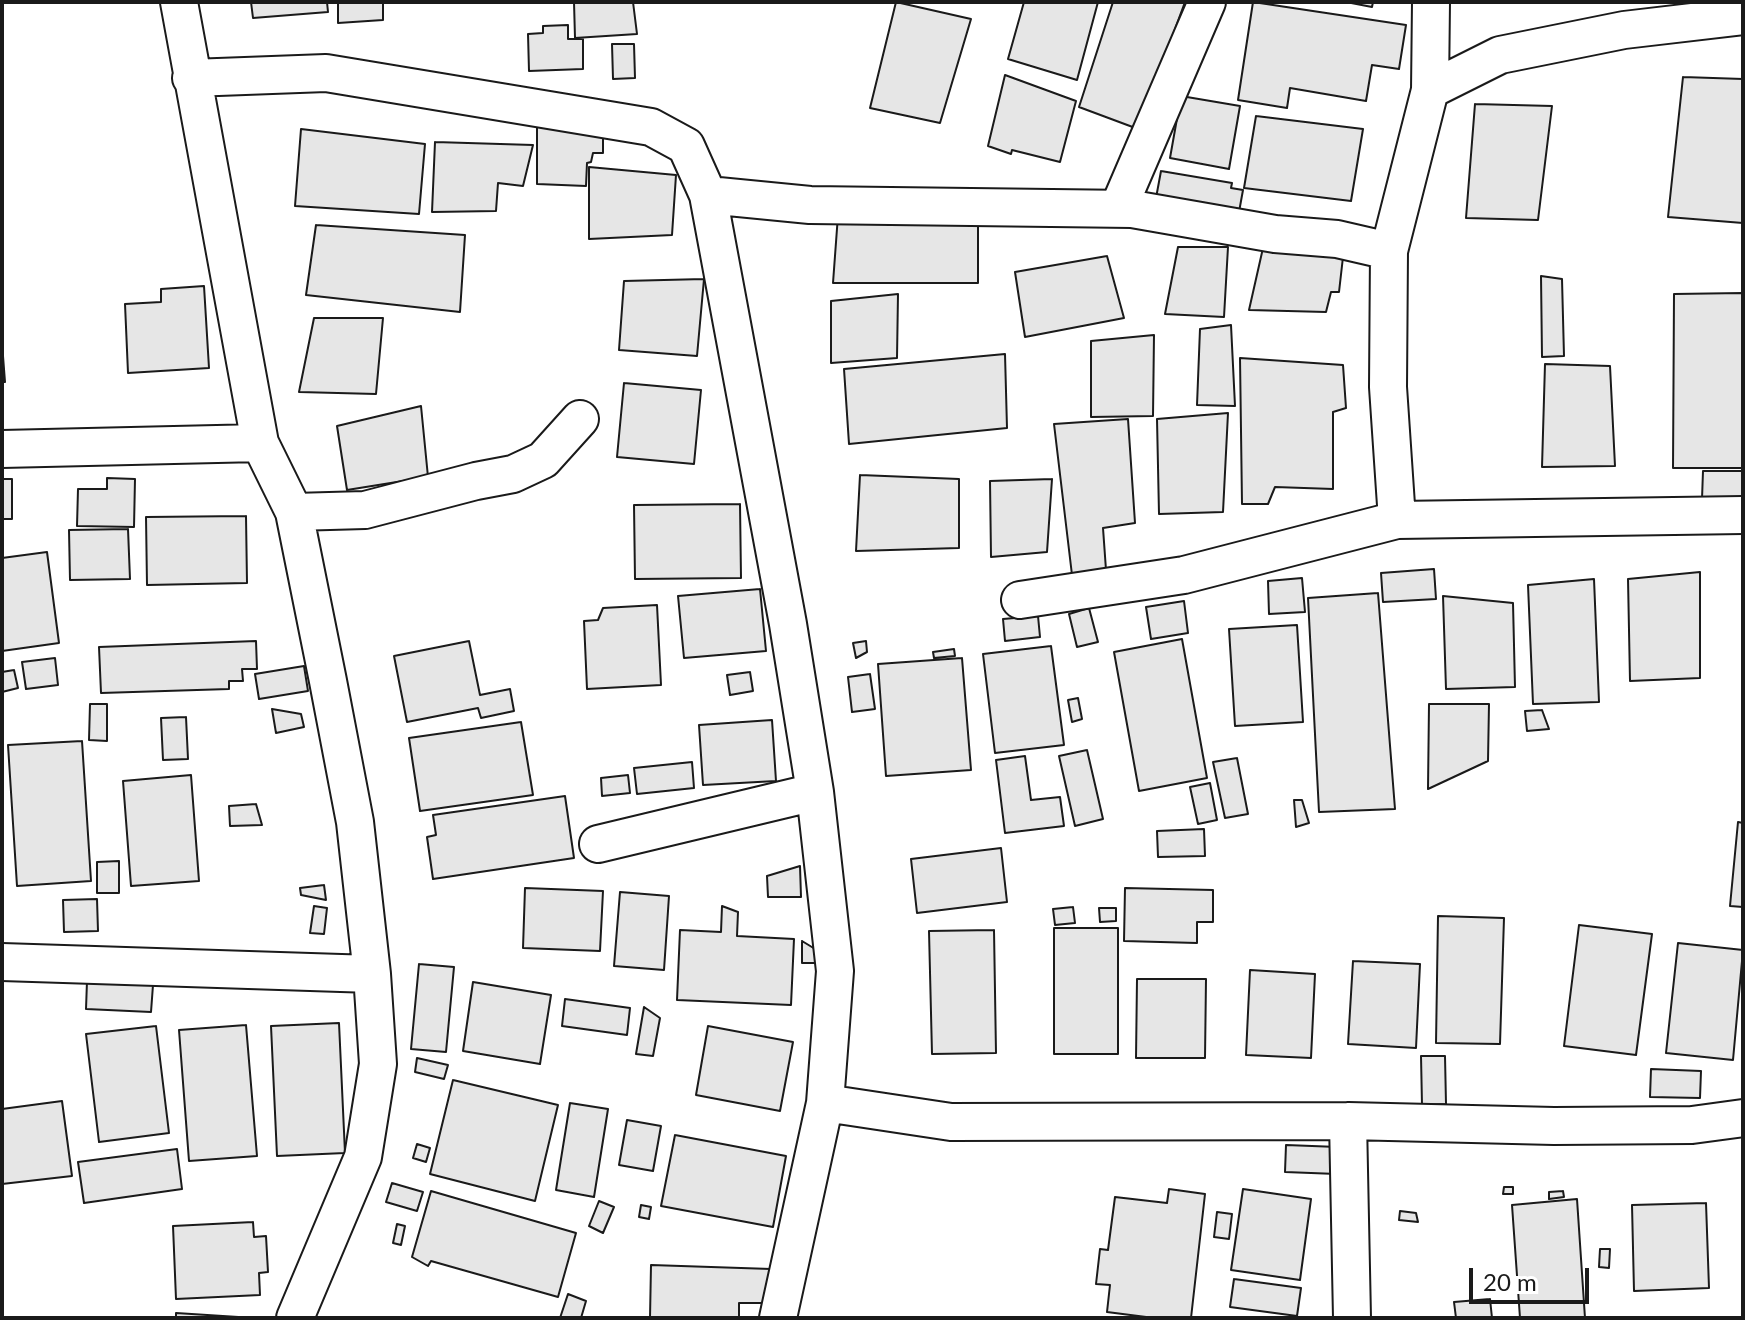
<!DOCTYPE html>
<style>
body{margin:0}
#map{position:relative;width:1745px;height:1320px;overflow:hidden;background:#fff;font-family:Lato,sans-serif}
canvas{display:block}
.frame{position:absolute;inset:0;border:4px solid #1a1a1a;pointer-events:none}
.scale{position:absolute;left:1469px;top:1268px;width:120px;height:36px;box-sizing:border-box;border:4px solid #1a1a1a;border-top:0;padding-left:10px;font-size:24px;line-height:28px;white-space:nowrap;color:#1a1a1a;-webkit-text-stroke:6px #fff;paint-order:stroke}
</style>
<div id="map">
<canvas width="1745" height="1320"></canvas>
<div class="frame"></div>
<div class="scale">20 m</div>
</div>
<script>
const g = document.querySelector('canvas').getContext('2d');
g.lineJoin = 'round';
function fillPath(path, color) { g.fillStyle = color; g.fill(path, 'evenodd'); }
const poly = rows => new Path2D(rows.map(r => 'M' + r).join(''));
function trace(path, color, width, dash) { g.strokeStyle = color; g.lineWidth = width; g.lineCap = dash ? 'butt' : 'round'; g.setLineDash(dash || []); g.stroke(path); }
const building = poly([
 [251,2,327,2,328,12,253,18,251,2],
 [338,2,383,2,383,20,338,23,338,2],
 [574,2,633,2,637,34,575,38,574,2],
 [896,2,971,19,940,123,870,108,896,2],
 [1024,2,1098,2,1077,80,1008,59,1024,2],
 [1113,2,1185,2,1138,129,1079,107,1113,2],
 [1253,2,1406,25,1399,69,1372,65,1366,101,1290,88,1287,108,1238,100,1253,2],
 [1346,2,1373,2,1372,7,1346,2],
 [568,25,568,39,583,39,583,69,529,71,528,34,543,33,543,26,568,25],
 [612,44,634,44,635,78,613,79,612,44],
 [1005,75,1076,101,1060,162,1012,150,1011,154,988,146,1005,75],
 [1683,77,1743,79,1743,223,1668,217,1683,77],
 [1181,96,1240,106,1229,169,1170,158,1181,96],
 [1475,104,1552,106,1538,220,1466,218,1475,104],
 [1256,116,1363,129,1351,201,1244,188,1256,116],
 [537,119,603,125,603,153,593,153,591,162,587,163,586,186,537,184,537,119],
 [301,129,425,144,419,214,295,206,301,129],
 [435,142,533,145,523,186,498,183,496,211,432,212,435,142],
 [589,167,676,175,672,235,589,239,589,167],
 [1161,171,1232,183,1231,188,1243,190,1239,212,1156,198,1161,171],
 [978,212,978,283,833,283,838,215,978,212],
 [316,225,465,235,460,312,306,295,316,225],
 [1178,247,1228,247,1224,317,1165,314,1178,247],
 [1263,248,1343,257,1339,292,1331,292,1326,312,1249,310,1263,248],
 [1107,256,1124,318,1025,337,1015,272,1107,256],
 [1541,276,1562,279,1564,356,1542,357,1541,276],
 [704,279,697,356,619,350,624,281,704,279],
 [204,286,209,368,128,373,125,304,161,302,161,289,204,286],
 [1743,293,1743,468,1673,468,1674,294,1743,293],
 [898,294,897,358,831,363,831,301,898,294],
 [314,318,383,318,376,394,299,392,314,318],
 [1231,325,1235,406,1197,405,1200,329,1231,325],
 [1154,335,1153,416,1091,417,1091,341,1154,335],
 [2,343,5,382,2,382,2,343],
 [1005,354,1007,428,849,444,844,369,1005,354],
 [1240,358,1343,365,1346,408,1333,412,1333,489,1275,487,1268,504,1242,504,1240,358],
 [1545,364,1610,366,1615,466,1542,467,1545,364],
 [624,383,701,390,694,464,617,457,624,383],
 [421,406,428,477,347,490,337,426,421,406],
 [1228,413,1223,512,1159,514,1157,419,1228,413],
 [1128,419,1135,523,1103,528,1106,570,1072,575,1054,424,1128,419],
 [1703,471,1743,471,1743,499,1702,499,1703,471],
 [860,475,959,479,959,548,856,551,860,475],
 [107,478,135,479,134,527,77,526,78,489,107,489,107,478],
 [2,479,12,479,12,519,2,519,2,479],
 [1052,479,1047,552,991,557,990,481,1052,479],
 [740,504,741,578,635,579,634,505,740,504],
 [246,516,247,583,147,585,146,517,246,516],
 [128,529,130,579,70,580,69,530,128,529],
 [47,552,59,643,2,651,2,558,47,552],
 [1434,569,1436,599,1383,602,1381,573,1434,569],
 [1700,572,1700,678,1630,681,1628,579,1700,572],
 [1302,578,1305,612,1269,614,1268,581,1302,578],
 [1594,579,1599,702,1533,704,1528,585,1594,579],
 [760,589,766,651,684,658,678,596,760,589],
 [1378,593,1395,809,1319,812,1308,598,1378,593],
 [1443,596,1513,603,1515,687,1446,689,1443,596],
 [1184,601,1188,633,1151,639,1146,607,1184,601],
 [657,605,661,685,587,689,584,621,598,620,603,608,657,605],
 [1089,608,1098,642,1077,647,1069,614,1089,608],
 [1038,616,1040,637,1005,641,1003,619,1038,616],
 [1297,625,1303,722,1235,726,1229,629,1297,625],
 [1182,639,1207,778,1139,791,1114,652,1182,639],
 [256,641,257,669,242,669,243,681,229,681,229,689,101,693,99,647,256,641],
 [469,641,480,695,510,689,514,711,481,718,478,708,407,722,394,656,469,641],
 [866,641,867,652,856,658,853,643,866,641],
 [1051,646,1064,745,995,753,983,654,1051,646],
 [954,649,955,656,934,658,933,652,954,649],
 [55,658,58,685,26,689,22,662,55,658],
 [962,658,971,770,886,776,878,664,962,658],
 [304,666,308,691,259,699,255,674,304,666],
 [14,670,18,688,2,692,2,672,14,670],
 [750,672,753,691,730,695,727,675,750,672],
 [870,674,875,709,852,712,848,677,870,674],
 [1078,698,1082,719,1072,722,1068,700,1078,698],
 [90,704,107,704,107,741,89,740,90,704],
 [1429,704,1489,704,1488,761,1428,789,1429,704],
 [272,709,301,714,304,727,276,733,272,709],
 [1542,710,1549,729,1527,731,1525,711,1542,710],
 [186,717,188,759,163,760,161,718,186,717],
 [772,720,776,781,703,785,699,725,772,720],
 [521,722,533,795,420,811,409,738,521,722],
 [82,741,91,881,17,886,8,745,82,741],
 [1087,750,1103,819,1075,826,1059,756,1087,750],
 [1025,756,1031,800,1060,797,1064,826,1005,833,996,760,1025,756],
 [1237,758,1248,814,1225,818,1213,762,1237,758],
 [692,762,694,788,637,794,634,768,692,762],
 [191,775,199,881,131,886,123,781,191,775],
 [628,775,630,793,602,796,601,778,628,775],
 [1210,783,1217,820,1198,824,1190,787,1210,783],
 [565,796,574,858,433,879,427,837,436,835,433,815,565,796],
 [1294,800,1302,800,1309,823,1296,827,1294,800],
 [256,804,262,825,230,826,229,806,256,804],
 [1738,822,1743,823,1743,907,1730,906,1738,822],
 [1204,829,1205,856,1158,857,1157,831,1204,829],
 [1001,848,1007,902,917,913,911,859,1001,848],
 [119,861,119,893,97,893,97,862,119,861],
 [800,866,801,897,768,897,767,876,800,866],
 [324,885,326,900,301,895,300,888,324,885],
 [525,888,603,891,600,951,523,948,525,888],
 [1125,888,1213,890,1213,922,1197,922,1197,943,1124,941,1125,888],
 [620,892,669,896,664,970,614,966,620,892],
 [97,899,98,931,64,932,63,900,97,899],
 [314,906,327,908,324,934,310,933,314,906],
 [722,906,738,912,737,936,794,939,791,1005,677,1000,680,930,721,932,722,906],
 [1073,907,1075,923,1055,925,1053,909,1073,907],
 [1099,908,1116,908,1116,921,1100,922,1099,908],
 [1438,916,1504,918,1500,1044,1436,1043,1438,916],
 [1579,925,1652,934,1636,1055,1564,1046,1579,925],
 [1054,928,1118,928,1118,1054,1054,1054,1054,928],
 [994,930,996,1053,932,1054,929,931,994,930],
 [802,941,820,952,824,963,802,963,802,941],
 [1678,943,1743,950,1733,1060,1666,1053,1678,943],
 [1353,961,1420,964,1416,1048,1348,1044,1353,961],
 [419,964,454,967,446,1052,411,1049,419,964],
 [1250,970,1315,974,1311,1058,1246,1055,1250,970],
 [1137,979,1206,979,1205,1058,1136,1058,1137,979],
 [87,981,153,985,151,1012,86,1009,87,981],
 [473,982,551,995,540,1064,463,1051,473,982],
 [565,999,630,1008,627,1035,562,1026,565,999],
 [644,1007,660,1018,653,1056,636,1054,644,1007],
 [339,1023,345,1153,277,1156,271,1026,339,1023],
 [246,1025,257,1156,189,1161,179,1030,246,1025],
 [156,1026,169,1133,99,1142,86,1034,156,1026],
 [708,1026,793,1042,780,1111,696,1095,708,1026],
 [1421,1056,1445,1056,1446,1104,1422,1105,1421,1056],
 [417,1058,448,1065,444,1079,415,1072,417,1058],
 [1651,1069,1701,1071,1700,1098,1650,1097,1651,1069],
 [453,1080,558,1105,535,1201,430,1174,453,1080],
 [62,1101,72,1176,2,1184,2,1109,62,1101],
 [570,1103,608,1109,594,1197,556,1190,570,1103],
 [627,1120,661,1126,653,1171,619,1165,627,1120],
 [675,1135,786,1156,773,1227,661,1206,675,1135],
 [417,1144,430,1148,426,1162,413,1158,417,1144],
 [1286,1145,1338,1147,1337,1174,1285,1172,1286,1145],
 [177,1149,182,1189,84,1203,78,1162,177,1149],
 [392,1183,423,1192,417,1211,386,1202,392,1183],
 [1504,1187,1513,1187,1513,1194,1503,1194,1504,1187],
 [1169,1189,1205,1194,1191,1318,1154,1318,1107,1312,1110,1285,1096,1284,1100,1249,1108,1250,1115,1197,1167,1203,1169,1189],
 [1243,1189,1311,1199,1300,1280,1231,1270,1243,1189],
 [431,1191,576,1233,558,1297,431,1261,428,1266,412,1257,431,1191],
 [1563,1191,1564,1197,1549,1199,1549,1192,1563,1191],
 [1577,1199,1585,1318,1520,1318,1512,1205,1577,1199],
 [599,1201,614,1207,603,1233,589,1226,599,1201],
 [1706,1203,1709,1288,1634,1291,1632,1205,1706,1203],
 [641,1205,651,1207,649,1219,639,1217,641,1205],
 [1400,1211,1416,1213,1418,1222,1399,1220,1400,1211],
 [1217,1212,1232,1214,1229,1239,1214,1237,1217,1212],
 [253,1222,254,1237,266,1236,268,1272,259,1273,260,1295,176,1299,173,1226,253,1222],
 [397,1224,405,1226,401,1245,393,1243,397,1224],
 [1600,1249,1610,1249,1609,1268,1599,1267,1600,1249],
 [651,1265,771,1269,770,1303,739,1303,739,1318,650,1318,651,1265],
 [1234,1279,1301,1288,1297,1316,1230,1307,1234,1279],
 [568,1294,586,1301,581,1318,560,1318,568,1294],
 [1490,1299,1492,1318,1456,1318,1454,1302,1490,1299],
 [176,1313,254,1318,176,1318,176,1313]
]);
fillPath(building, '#e6e6e6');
trace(building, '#1a1a1a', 2);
const minor = poly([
 [179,2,260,443,294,512,328,681,355,822,372,974,378,1064,363,1157,295,1318],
 [191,78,326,73,651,127,686,146,708,195,788,624,815,792,835,971,825,1103,778,1318],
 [1430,90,1500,55,1624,30,1743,16],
 [708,195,810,205,1132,209,1275,234,1337,239,1389,251],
 [1118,209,1207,2],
 [2,449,260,443],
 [294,512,365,510,476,481,513,474,543,460,580,419],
 [1397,520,1388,387,1389,251,1430,90,1431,2],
 [1020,600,1184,575,1397,520,1743,515],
 [598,844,815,792],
 [2,962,372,974],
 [825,1103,951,1122,1348,1121,1554,1126,1692,1125,1743,1118],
 [1348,1121,1352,1318]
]);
trace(minor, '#1a1a1a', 40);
trace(minor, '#fff', 36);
</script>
